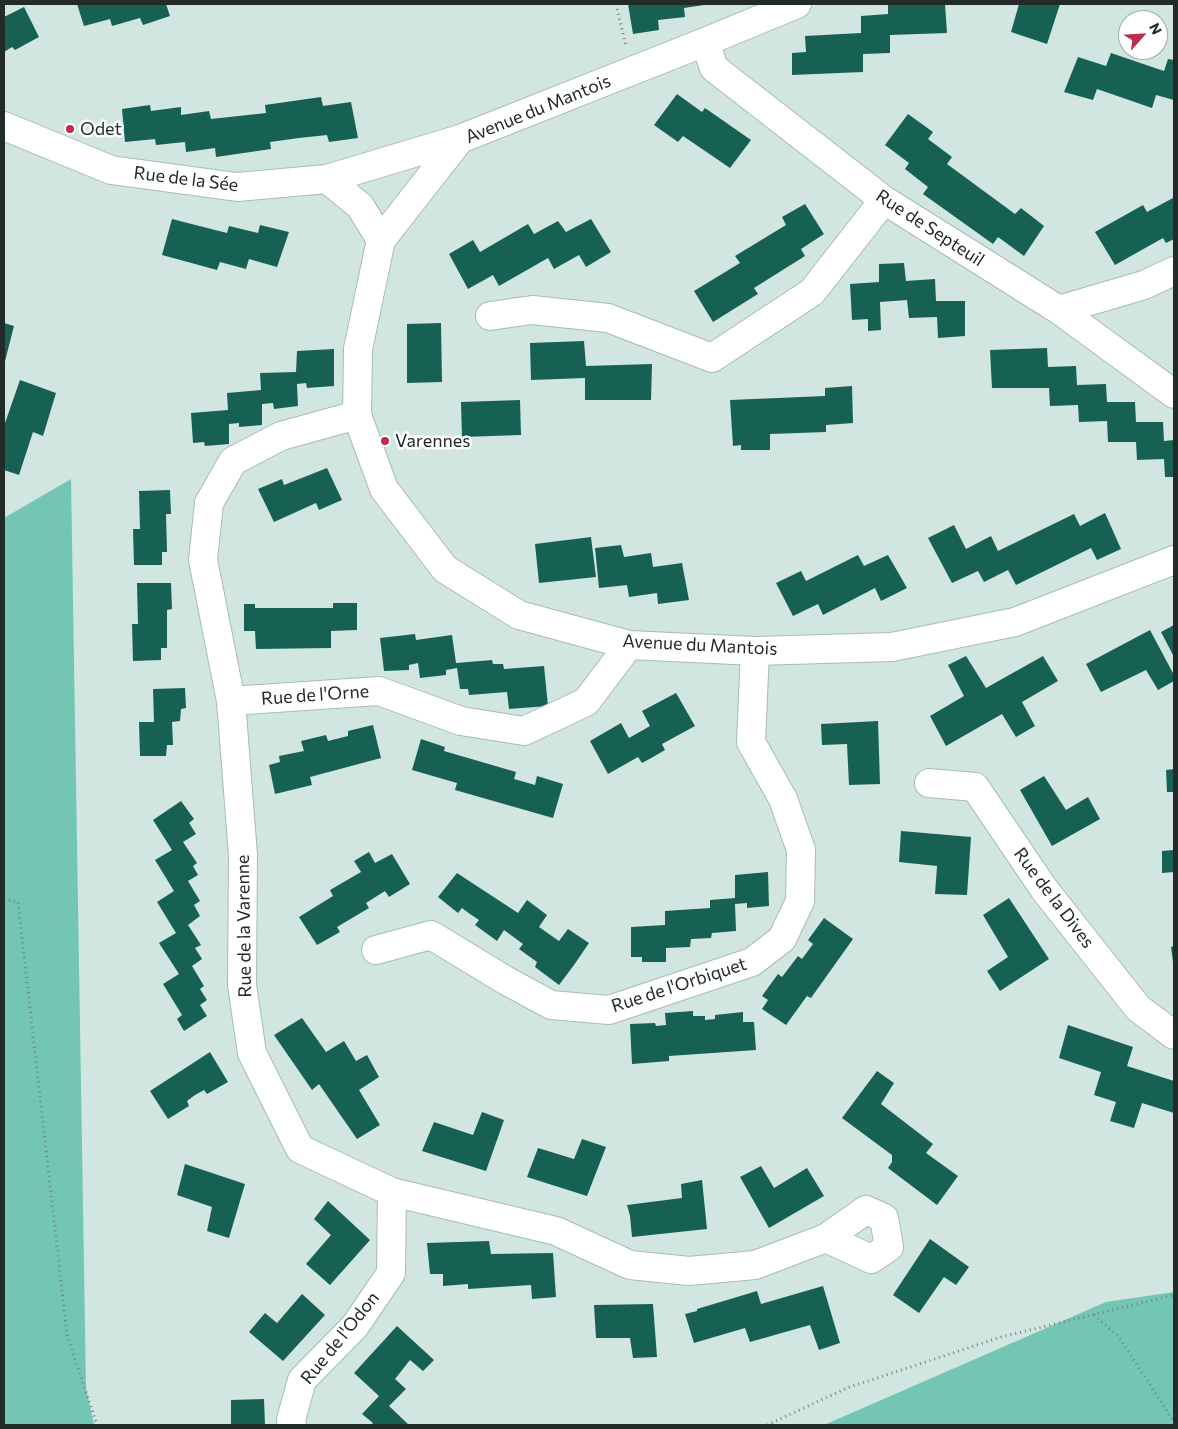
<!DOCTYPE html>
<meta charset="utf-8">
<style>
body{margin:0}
#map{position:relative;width:1178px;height:1429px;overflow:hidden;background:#d1e6e1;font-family:Commissioner,sans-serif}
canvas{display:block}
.frame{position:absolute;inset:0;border:5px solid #232b29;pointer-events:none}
.north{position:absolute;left:1118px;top:10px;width:50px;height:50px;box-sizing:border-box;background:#fff;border:1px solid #a7aaa9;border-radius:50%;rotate:64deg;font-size:14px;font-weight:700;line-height:20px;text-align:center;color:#232b29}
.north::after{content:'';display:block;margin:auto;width:18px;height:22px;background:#bd2c49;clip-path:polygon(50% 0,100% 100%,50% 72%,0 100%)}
</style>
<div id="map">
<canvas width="1178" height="1429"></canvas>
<div class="frame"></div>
<div class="north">N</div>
</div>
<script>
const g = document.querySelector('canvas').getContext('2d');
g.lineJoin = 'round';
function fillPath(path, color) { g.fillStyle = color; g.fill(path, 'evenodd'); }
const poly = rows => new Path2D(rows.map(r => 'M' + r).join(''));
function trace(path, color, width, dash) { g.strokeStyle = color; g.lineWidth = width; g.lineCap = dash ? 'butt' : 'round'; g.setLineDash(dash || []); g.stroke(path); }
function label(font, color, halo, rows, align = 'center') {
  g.font = font + ' Commissioner,sans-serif'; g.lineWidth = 5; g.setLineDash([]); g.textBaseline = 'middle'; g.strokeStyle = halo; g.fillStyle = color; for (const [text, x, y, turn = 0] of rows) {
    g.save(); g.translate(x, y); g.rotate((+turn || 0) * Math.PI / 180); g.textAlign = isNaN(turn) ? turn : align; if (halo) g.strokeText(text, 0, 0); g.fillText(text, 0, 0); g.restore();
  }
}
fillPath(poly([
 [71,479,86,1388,94,1425,4,1425,4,518],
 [1174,1292,1174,1425,824,1425,1106,1302]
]), '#74c6b4');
fillPath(poly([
 [77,4,166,4,170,16,143,25,140,18,112,26,110,19,84,26],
 [628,4,704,4,704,5,684,8,685,17,658,20,659,30,633,34],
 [888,4,945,4,947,33,890,35,890,53,863,54,863,72,792,75,792,53,806,52,805,36,861,33,861,16,888,14],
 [1019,4,1060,4,1047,44,1011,32],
 [24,7,39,37,15,50,12,47,4,52,4,17],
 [1111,53,1164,71,1168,59,1174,60,1174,100,1156,95,1152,108,1097,89,1093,100,1064,92,1078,57,1106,66],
 [677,94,702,112,705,108,751,140,730,168,683,136,678,142,654,125],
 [321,97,323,106,351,102,358,138,329,142,327,135,299,138,270,142,271,149,216,157,215,148,186,152,185,142,156,145,155,139,125,142,122,109,150,105,151,111,181,107,181,115,209,111,211,119,266,113,265,105],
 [908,114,933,132,928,139,952,157,947,164,1015,214,1021,208,1044,226,1024,256,998,237,993,244,923,194,928,187,905,169,909,163,885,145],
 [1173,198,1174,239,1166,243,1163,238,1115,265,1095,232,1143,205,1147,212],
 [805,204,824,234,801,249,805,256,754,288,758,294,713,322,694,291,740,263,735,256,786,225,782,217],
 [172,219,227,233,229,226,258,233,260,225,289,232,277,267,249,259,246,269,220,262,217,270,162,255],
 [591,219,611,252,586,267,579,255,554,269,548,258,499,286,493,275,468,289,449,254,473,240,480,252,528,224,534,234,558,221,566,232],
 [904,263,906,281,935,279,936,301,965,301,965,336,938,338,937,317,909,318,907,300,880,302,881,330,868,331,868,319,852,320,850,284,879,282,879,264],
 [4,323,14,326,4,365],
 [441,323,442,382,407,383,407,324],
 [584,341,586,366,652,364,651,400,585,400,585,378,531,380,530,343],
 [1047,348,1048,367,1076,366,1077,385,1106,384,1107,402,1135,402,1136,422,1163,422,1164,441,1174,440,1174,477,1165,477,1164,459,1137,460,1136,442,1108,442,1107,421,1079,422,1078,405,1050,406,1049,388,992,388,990,350],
 [334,349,334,386,307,388,306,383,297,384,298,406,274,409,273,403,262,404,262,425,239,427,239,423,229,424,229,444,205,446,204,442,193,443,191,413,228,410,227,393,261,390,260,373,296,372,297,351],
 [20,380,56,393,43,436,33,432,19,475,4,470,4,423,5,423],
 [852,386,853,423,826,425,826,432,770,434,770,450,741,450,741,445,733,446,730,400,825,396,825,388],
 [520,400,521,435,462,437,461,402],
 [327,468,342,500,319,510,316,503,274,522,258,489,282,479,284,485],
 [170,490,171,514,166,514,167,552,162,552,162,565,134,565,133,529,140,529,139,491],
 [1105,513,1121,549,1097,560,1091,548,1016,585,1008,570,984,582,978,571,952,583,928,538,954,525,966,549,991,536,998,551,1074,514,1080,526],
 [591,537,596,577,539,583,535,544],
 [621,545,624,557,651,553,653,567,682,563,689,600,658,604,657,593,629,597,627,585,599,588,595,548],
 [858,555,864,566,888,555,907,588,881,601,875,588,823,615,818,604,793,616,776,583,801,571,806,581],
 [137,583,171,583,172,609,167,610,167,648,161,648,161,660,133,661,132,624,138,624],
 [333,603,357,603,357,630,331,631,331,648,256,649,255,631,244,631,244,604,255,604,255,608,333,608],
 [1174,625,1174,657,1161,632],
 [1150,630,1174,675,1174,681,1158,690,1146,670,1101,692,1086,664],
 [415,634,416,640,452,635,456,663,492,660,493,664,503,664,504,669,544,666,548,706,509,709,507,692,469,695,468,689,460,689,457,668,446,670,446,675,420,678,418,663,409,665,409,670,384,671,380,638],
 [966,656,986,688,1043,656,1058,681,1022,702,1035,726,1016,737,1002,714,946,746,930,716,964,696,948,665],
 [185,688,186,708,181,709,180,721,172,722,173,745,167,745,166,756,140,756,139,722,154,722,153,689],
 [676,693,695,726,662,744,665,750,653,757,642,763,638,757,608,774,590,741,621,723,629,738,650,726,642,711],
 [878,721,880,784,849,785,847,744,822,745,821,724],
 [373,725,381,758,310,777,312,785,275,794,269,765,280,762,279,756,304,751,301,741,326,735,328,741,348,736,348,731],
 [421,739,445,747,444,751,516,772,514,779,535,785,537,776,563,784,553,818,455,790,457,783,412,770],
 [1174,769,1174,792,1167,792,1166,770],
 [1044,776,1066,810,1088,797,1100,819,1052,846,1020,790],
 [181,801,194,819,189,823,196,834,183,842,197,863,193,866,198,875,188,881,200,901,194,905,200,916,188,925,201,945,195,948,202,959,192,966,204,986,200,989,207,1000,200,1005,207,1016,184,1031,177,1019,182,1015,163,984,179,974,159,943,176,933,157,902,174,891,155,860,172,850,153,820],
 [901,831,971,837,967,895,935,894,937,866,899,862],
 [1174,850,1174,872,1162,873,1162,851],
 [369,852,375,863,392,854,410,884,389,897,385,891,366,903,369,908,337,927,340,932,317,945,299,917,333,896,330,890,361,872,354,861],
 [768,872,769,906,747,908,747,903,735,904,736,931,712,933,711,938,691,939,690,947,666,948,666,962,642,962,642,957,631,957,631,927,665,925,665,911,710,908,710,900,735,898,735,875],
 [457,873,518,913,527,900,547,915,539,927,559,941,568,929,589,943,574,965,559,985,535,967,537,962,519,949,523,944,504,930,497,941,475,925,479,920,470,914,462,908,458,913,438,897],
 [1009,898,1049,959,1000,991,987,971,1008,957,983,915],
 [824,918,853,939,811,998,807,996,786,1025,762,1009,768,1000,762,996,778,974,782,977,798,956,802,959,813,944,808,940],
 [1174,946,1174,961,1173,962,1171,947],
 [693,1011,693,1016,705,1016,705,1020,715,1019,715,1015,743,1012,743,1022,754,1022,756,1050,669,1056,669,1061,632,1064,630,1024,655,1023,656,1026,666,1025,665,1013],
 [302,1018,326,1052,344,1041,356,1061,367,1055,379,1077,359,1090,380,1125,357,1139,319,1084,312,1090,274,1035],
 [1068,1025,1133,1047,1127,1066,1174,1081,1174,1113,1142,1103,1134,1128,1110,1121,1116,1102,1094,1095,1101,1072,1059,1058],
 [210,1052,228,1082,207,1094,204,1090,195,1095,187,1101,189,1106,168,1119,150,1091],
 [877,1071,894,1083,881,1104,933,1144,926,1153,958,1176,937,1205,888,1168,892,1162,892,1155,842,1118],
 [482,1112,504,1120,486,1171,422,1151,434,1122,473,1135],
 [582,1139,606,1147,587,1196,527,1177,538,1148,574,1159],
 [185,1164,245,1184,229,1238,207,1231,212,1207,177,1195],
 [761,1166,774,1188,807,1168,824,1196,769,1228,740,1177],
 [702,1180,707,1229,632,1237,630,1216,627,1205,682,1198,681,1184],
 [328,1201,370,1240,330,1285,306,1264,331,1235,314,1219],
 [930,1239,969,1267,956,1285,944,1277,919,1313,893,1295],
 [489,1241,491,1254,553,1253,556,1297,532,1299,531,1285,468,1289,468,1284,443,1286,443,1274,430,1274,427,1243],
 [823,1286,840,1343,819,1350,810,1325,750,1342,745,1328,694,1343,685,1314,697,1311,697,1309,757,1291,761,1304],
 [302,1294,325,1315,283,1361,249,1332,265,1313,277,1323],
 [653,1304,657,1357,633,1358,630,1338,596,1338,594,1305],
 [397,1326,434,1360,423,1371,410,1360,395,1379,406,1389,389,1406,409,1425,371,1425,373,1423,362,1414,379,1396,354,1373],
 [264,1399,265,1425,231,1425,231,1400]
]), '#166154');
const minor = poly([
 [797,4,705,42,460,139,381,240,358,349,357,415,384,489,445,569,519,615,629,645,755,651,892,647,1015,622,1174,560],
 [705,42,714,68,884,200,1059,310,1174,394],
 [4,126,111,170,237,187,327,179,460,139],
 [327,179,360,206,381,240],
 [1059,310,1144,285,1174,271],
 [490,316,532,310,608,318,712,358,812,292,884,200],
 [357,415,281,436,233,461,209,503,203,560,231,701,243,855,242,985,252,1053,300,1149,392,1192,556,1231,630,1265,689,1271,755,1265,826,1238,871,1259,889,1247,884,1218,866,1210,826,1238],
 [231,701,379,691,461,721,524,731,586,702,629,645],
 [929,783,975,787,1044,889,1138,1008,1174,1035],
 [376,950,431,935,505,980,551,1005,609,1010,752,962,782,939,800,901,801,850,783,799,751,742,755,651],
 [292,1425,291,1420,302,1380,355,1326,391,1273,392,1192]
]);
trace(minor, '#a8bbb6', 30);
trace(poly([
 [616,4,626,46],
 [4,899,18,902,67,1335,97,1425],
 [1094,1315,1119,1337,1174,1422],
 [767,1425,847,1388,1001,1337,1174,1295]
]), '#74827f', 3, [1, 4]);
trace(minor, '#fff', 28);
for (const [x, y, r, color] of [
 [70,129,5,"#bd2c49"],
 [385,441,5,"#bd2c49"]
]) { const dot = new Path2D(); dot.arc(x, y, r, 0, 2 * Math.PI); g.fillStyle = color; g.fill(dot); trace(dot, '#fff', 2); }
label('18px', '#232b29', '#fff', [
 ["Avenue du Mantois",538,109,-22],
 ["Rue de la Sée",186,179,7],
 ["Rue de Septeuil",930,228,33],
 ["Avenue du Mantois",700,645,3],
 ["Rue de l'Orne",315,695,-4],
 ["Rue de la Dives",1054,898,53],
 ["Rue de la Varenne",244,926,-91],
 ["Rue de l'Orbiquet",679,985,-18],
 ["Rue de l'Odon",340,1338,-51]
]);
label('18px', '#232b29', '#fff', [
 ["Odet",80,129],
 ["Varennes",395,441]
], 'left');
</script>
